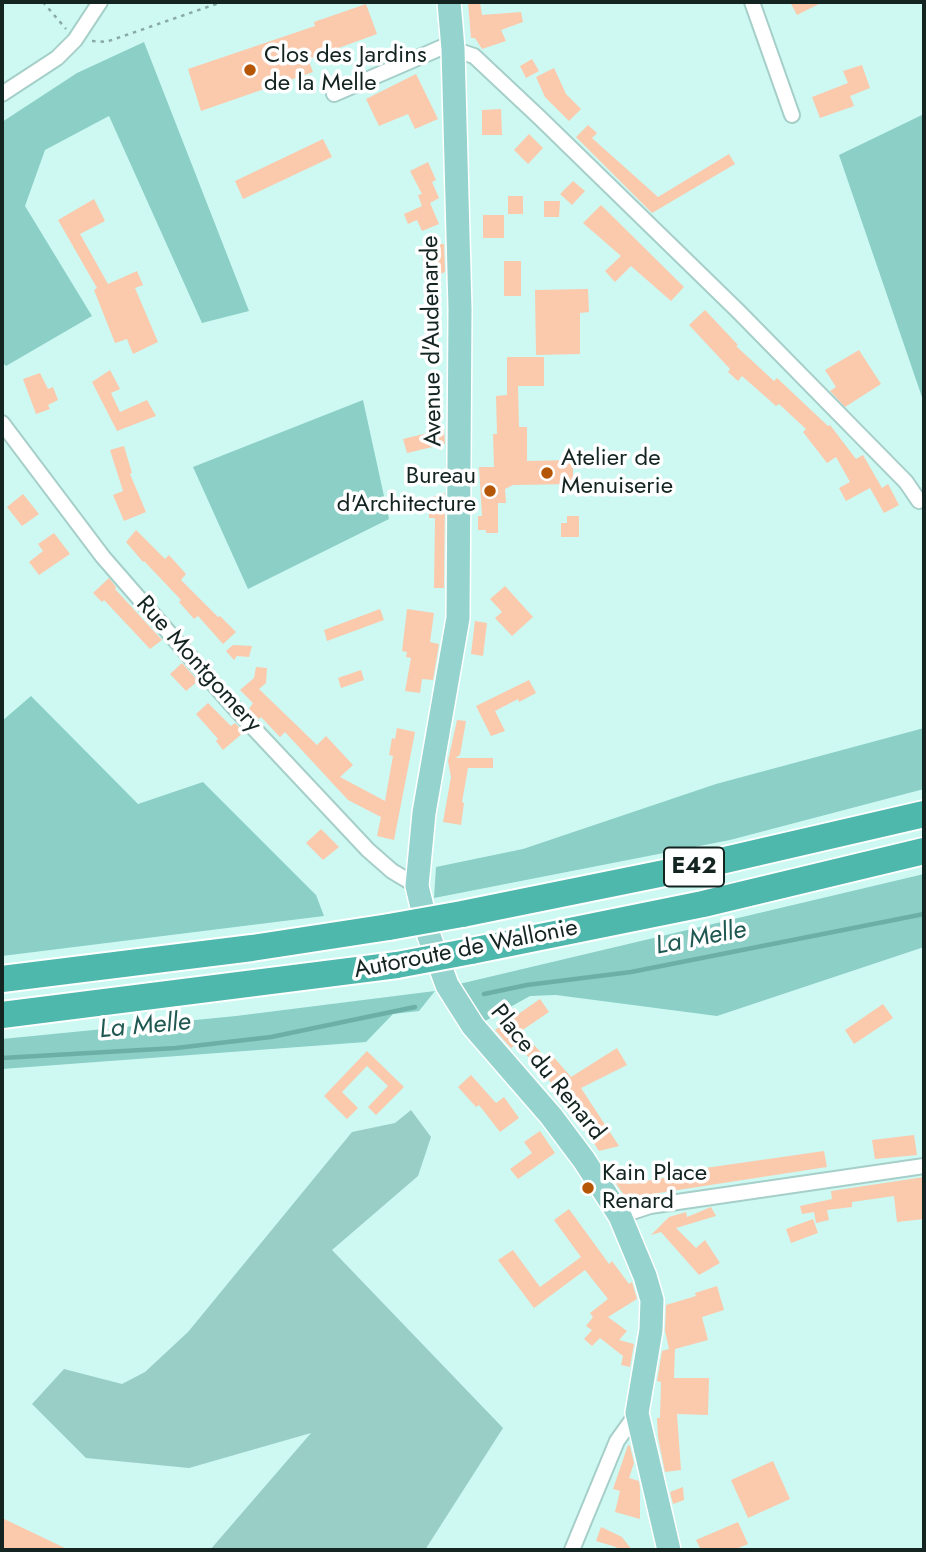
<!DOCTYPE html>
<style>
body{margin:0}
#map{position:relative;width:926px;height:1552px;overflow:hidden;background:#cef9f3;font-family:Jost,sans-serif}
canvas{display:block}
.frame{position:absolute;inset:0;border:4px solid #132421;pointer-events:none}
</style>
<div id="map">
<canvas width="926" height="1552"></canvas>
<div class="frame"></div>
</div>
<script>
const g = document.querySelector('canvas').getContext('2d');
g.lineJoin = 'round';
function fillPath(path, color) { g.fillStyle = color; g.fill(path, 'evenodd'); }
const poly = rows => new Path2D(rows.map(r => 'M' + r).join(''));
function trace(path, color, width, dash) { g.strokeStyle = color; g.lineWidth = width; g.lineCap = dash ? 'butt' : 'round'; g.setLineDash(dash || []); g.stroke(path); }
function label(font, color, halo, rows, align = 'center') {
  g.font = font + ' Jost,sans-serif'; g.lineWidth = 7; g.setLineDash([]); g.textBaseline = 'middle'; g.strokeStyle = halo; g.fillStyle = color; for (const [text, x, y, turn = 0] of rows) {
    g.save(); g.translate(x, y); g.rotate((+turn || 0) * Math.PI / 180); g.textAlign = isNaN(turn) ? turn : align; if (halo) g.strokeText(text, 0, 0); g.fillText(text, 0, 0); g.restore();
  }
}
fillPath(poly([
 [411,1110,431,1137,418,1176,332,1250,503,1428,425,1550,210,1550,311,1433,189,1468,86,1458,32,1404,64,1369,122,1384,145,1372,188,1332,352,1132,395,1123]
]), '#99cec7');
fillPath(poly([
 [144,42,249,311,202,323,109,116,45,150,25,206,92,316,6,366,2,362,2,122,77,73],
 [924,114,924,403,839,155],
 [363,400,389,519,248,589,193,467],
 [31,696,138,804,203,782,316,895,324,916,2,956,2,721],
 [924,728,924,789,730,840,434,898,436,867,523,849,716,784],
 [924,874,924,947,717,1016,556,995,530,996,478,1025,455,985],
 [435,991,419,1011,393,1014,366,1042,2,1069,2,1039,236,1016]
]), '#8bcfc6');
trace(poly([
 [484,994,527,985,631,972,924,914],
 [2,1058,176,1048,271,1037,415,1007]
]), '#6cafa6', 4.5);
fillPath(poly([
 [468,2,480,2,482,15,521,12,523,22,501,30,506,41,482,49,475,38,471,38],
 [790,2,823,2,797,15],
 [366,4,377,34,308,59,313,72,201,111,188,69,315,26,314,22],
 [532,59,539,71,526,78,520,66],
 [862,65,870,88,850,96,854,106,820,118,812,97,848,83,843,71],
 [554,68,566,94,581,109,569,121,545,97,536,77],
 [416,74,438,119,415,129,408,114,379,126,366,99],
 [501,109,502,135,482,135,482,110],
 [588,125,597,133,592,138,658,197,729,154,735,164,652,213,576,137],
 [529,134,543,148,528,164,514,150],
 [323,139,332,157,243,199,235,181],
 [428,162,436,180,432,182,439,198,430,203,439,224,422,231,417,220,408,224,404,214,422,206,418,195,422,194,410,171],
 [573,181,585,191,572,205,560,194],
 [508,196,523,196,523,214,508,214],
 [94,199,105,221,80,234,108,284,137,271,143,285,135,288,158,342,133,354,127,339,115,343,94,290,97,288,58,220],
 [544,201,560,201,559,217,544,217],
 [601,205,684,287,671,301,631,266,615,282,605,271,621,256,583,223],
 [483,215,504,215,504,238,483,238],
 [432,244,444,244,445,272,425,280,423,255,420,250],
 [504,261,521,261,521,296,504,296],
 [588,289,589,312,580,313,580,354,536,355,535,290],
 [705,310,738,345,736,346,774,381,777,378,828,426,830,425,856,459,863,455,882,488,888,484,899,505,884,513,870,488,846,501,839,488,850,482,836,457,827,463,803,432,806,429,779,404,776,406,742,376,738,381,728,372,730,369,689,325],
 [432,338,441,356,430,362,421,343],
 [859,350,881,384,845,407,830,391,836,387,825,370],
 [507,357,544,357,544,386,518,386,519,427,527,427,527,461,573,460,573,484,513,485,505,489,506,503,498,503,498,533,486,533,486,530,478,530,478,516,482,516,479,467,494,467,493,434,497,434,496,396,507,395],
 [110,370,120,389,111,393,120,412,147,400,156,416,117,431,92,382],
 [40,373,48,389,53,387,58,400,48,405,50,409,36,414,23,379],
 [444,429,445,444,407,453,403,439],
 [124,446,132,473,130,474,146,512,124,521,113,495,123,491,110,450],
 [445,493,444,588,434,588,435,518,429,518,429,498],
 [23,494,39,514,22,526,7,507],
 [567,516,579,516,579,537,561,537,561,523,567,523],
 [136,530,165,559,169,555,186,574,181,580,218,617,220,616,236,632,223,644,198,616,194,619,179,602,181,600,144,561,143,562,126,542],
 [54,533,70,554,39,575,29,562,43,551,38,544],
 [109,578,116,587,115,589,162,640,150,649,104,600,102,602,93,593],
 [505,586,533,617,512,636,495,618,502,612,490,599],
 [380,609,384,620,327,641,324,630],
 [407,609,434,613,430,642,439,644,433,680,422,679,420,693,405,691,411,658,406,657,407,652,402,651],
 [475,621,487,623,483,656,471,654],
 [233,645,252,646,249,657,237,656,234,660,226,651],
 [182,663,198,681,186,691,170,674],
 [256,667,267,668,266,683,259,689,317,745,326,736,353,765,340,777,385,801,393,756,389,755,392,738,395,739,397,728,415,732,394,840,377,836,381,817,348,800,285,732,280,737,261,717,259,719,249,709,253,703,240,690,254,678],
 [361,670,364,680,341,688,338,678],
 [529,680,536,693,519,702,518,699,495,711,505,731,491,736,476,706],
 [208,703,231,726,235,723,244,732,223,750,216,741,218,739,196,714],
 [457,720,466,721,460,755,455,758,493,758,493,768,468,768,462,802,464,803,461,825,443,822,451,777,448,761],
 [321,829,339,847,323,860,306,843],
 [540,999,549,1012,521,1031,546,1058,551,1054,571,1077,617,1048,627,1065,581,1088,619,1146,599,1151,571,1107,537,1066,516,1044,511,1048,495,1030],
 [883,1004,893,1018,854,1044,845,1030],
 [367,1051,404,1087,376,1115,368,1107,388,1086,367,1066,342,1092,358,1108,347,1119,324,1096],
 [471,1075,496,1103,504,1097,519,1118,500,1132,479,1105,476,1107,458,1087],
 [540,1131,555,1153,518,1179,510,1169,532,1153,524,1142],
 [914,1135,917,1155,875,1159,872,1140],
 [824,1151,827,1167,626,1198,615,1182,622,1177,627,1184,670,1177,670,1173],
 [924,1177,924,1219,897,1222,894,1196,852,1202,852,1207,827,1210,829,1220,816,1223,814,1212,802,1214,800,1206,832,1199,831,1191],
 [711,1207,716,1216,676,1228,696,1248,705,1240,720,1263,699,1275,661,1232,651,1235,669,1217,686,1212,687,1217],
 [569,1209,609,1264,612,1261,629,1284,632,1282,637,1299,608,1317,627,1331,619,1340,634,1344,630,1367,621,1365,623,1356,600,1338,592,1346,584,1339,592,1330,586,1326,593,1317,590,1313,608,1299,585,1270,534,1308,498,1260,513,1250,540,1287,581,1257,554,1220],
 [813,1219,818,1233,791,1243,786,1229],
 [717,1286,724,1310,702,1317,708,1340,675,1349,674,1378,709,1378,708,1415,677,1414,681,1470,665,1472,658,1437,657,1418,660,1418,661,1382,657,1381,662,1351,669,1349,665,1331,666,1305,696,1296,695,1293],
 [628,1445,630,1446,634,1463,629,1478,639,1481,640,1488,640,1519,615,1512,620,1491,613,1489],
 [773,1461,790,1499,748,1518,731,1480],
 [683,1487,684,1500,673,1504,670,1492],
 [2,1518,69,1550,2,1550],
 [738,1522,748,1544,734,1550,701,1550,696,1540],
 [601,1527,622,1537,632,1550,619,1550,616,1547,596,1541]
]), '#fbc9ac');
const street = poly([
 [752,2,792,115],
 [453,49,474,56,540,118,738,311,906,482,919,501,924,499],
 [2,94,57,58,75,40,100,2],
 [334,94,452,43],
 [2,423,103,557,231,704,368,850,392,871,417,886],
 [620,1216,650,1206,924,1166],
 [572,1550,617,1441,637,1413]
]);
const primary = poly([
 [449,2,453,49,460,309,458,618,424,813,417,886,429,936,447,985,473,1026,551,1116,584,1160,620,1216,645,1276,652,1300,651,1330,637,1413,669,1550]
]);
const highway = poly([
 [462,914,699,866,924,814],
 [471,951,703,904,924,851],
 [2,979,252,948,389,927],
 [2,1015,397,965]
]);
trace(street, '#a6cfc9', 18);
trace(primary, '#fff', 26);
trace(highway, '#fff', 30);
trace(poly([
 [43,2,66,29],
 [92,41,106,42,222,2]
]), '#89aaa5', 2.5, [3.5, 5]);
trace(street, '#fff', 14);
trace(primary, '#95d4ce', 23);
trace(highway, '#4fb8ad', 26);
const highwayBridge = poly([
 [389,927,462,914],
 [397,965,471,951]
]);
trace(highwayBridge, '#fff', 30, []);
trace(highwayBridge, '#4fb8ad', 26);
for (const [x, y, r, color] of [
 [250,70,7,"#b45606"],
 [547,473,7,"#b45606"],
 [490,491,7,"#b45606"],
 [588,1188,7,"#b45606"]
]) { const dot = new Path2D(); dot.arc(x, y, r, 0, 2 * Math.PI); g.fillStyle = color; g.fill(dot); trace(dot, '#fff', 2.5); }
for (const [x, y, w] of [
 [694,867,60]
]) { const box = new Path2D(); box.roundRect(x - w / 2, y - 19.5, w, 39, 5); g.fillStyle = '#fff'; g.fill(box); trace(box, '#132421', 2); }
label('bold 23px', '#132421', null, [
 ["E42",694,867]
]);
label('24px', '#132421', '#fff', [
 ["Clos des Jardins",264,56],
 ["de la Melle",264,84],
 ["Atelier de",561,459],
 ["Menuiserie",561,487],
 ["Bureau",476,477,"right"],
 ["d'Architecture",476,505,"right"],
 ["Kain Place",602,1174],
 ["Renard",602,1202]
], 'left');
label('24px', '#132421', '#fff', [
 ["Avenue d'Audenarde",433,341,-91],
 ["Rue Montgomery",198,665,48],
 ["Autoroute de Wallonie",466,950,-11],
 ["Place du Renard",547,1073,51]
]);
label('italic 26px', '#1f5851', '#fff', [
 ["La Melle",701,939,-11],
 ["La Melle",145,1027,-5]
]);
</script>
